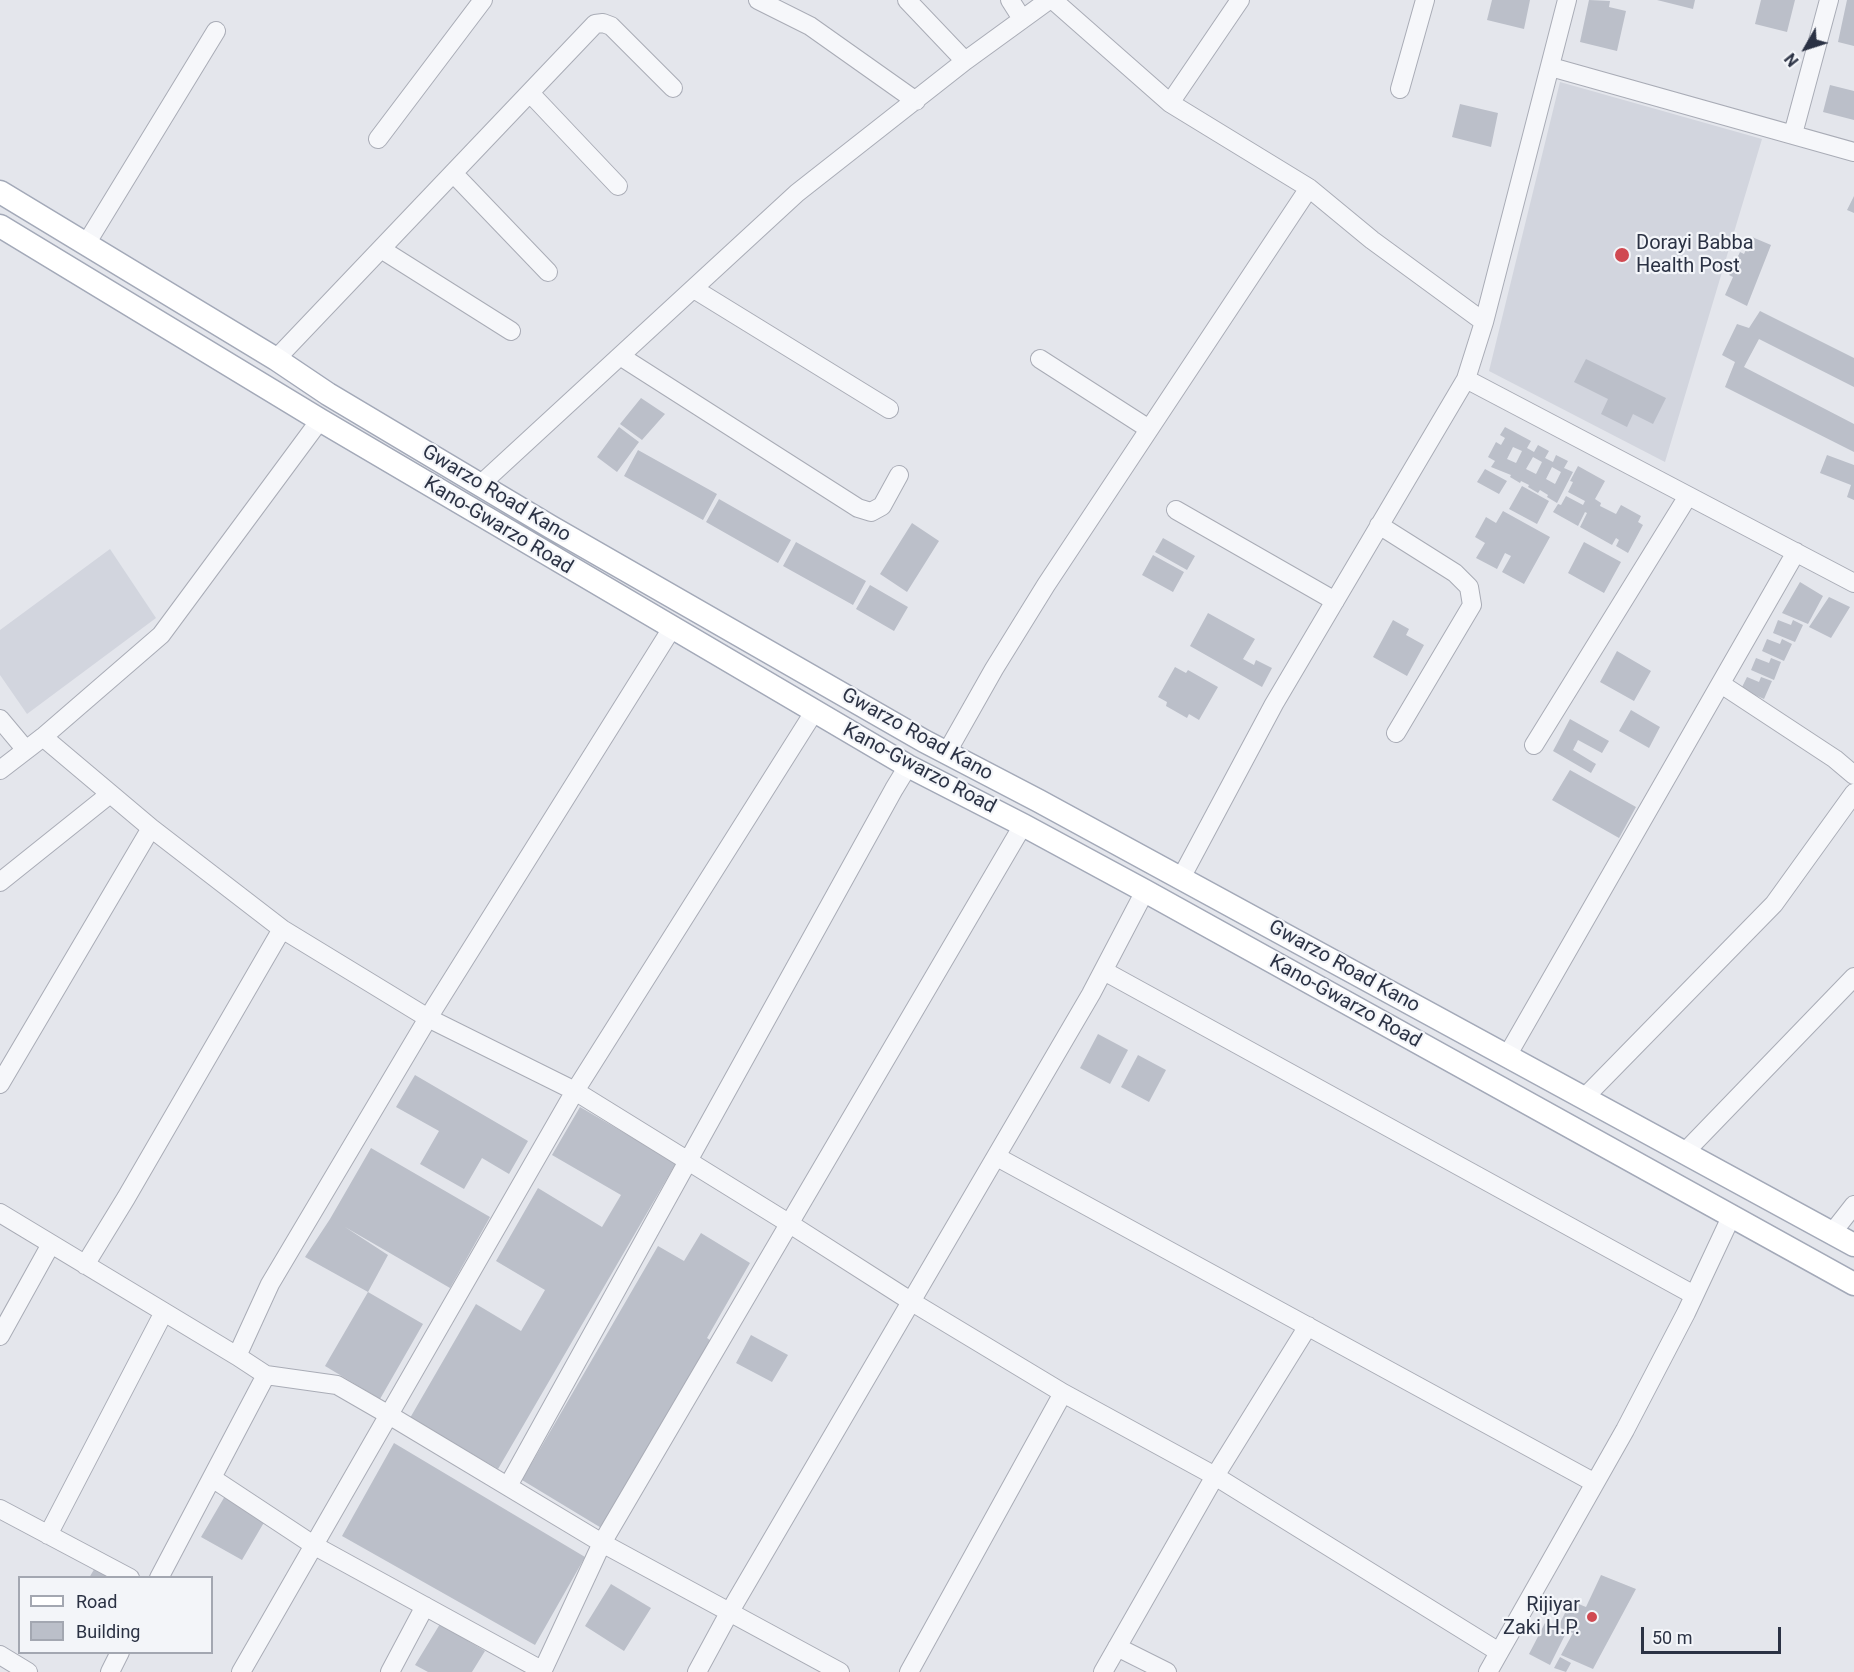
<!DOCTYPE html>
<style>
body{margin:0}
#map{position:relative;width:1854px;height:1672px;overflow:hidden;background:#e4e6ec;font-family:Roboto,sans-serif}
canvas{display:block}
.legend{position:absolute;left:18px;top:1576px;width:195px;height:78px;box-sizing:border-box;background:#f3f5f9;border:2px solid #a3a7b1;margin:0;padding:8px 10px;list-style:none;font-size:18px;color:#2b3244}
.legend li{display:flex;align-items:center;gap:12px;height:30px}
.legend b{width:30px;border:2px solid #a3a7b1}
.north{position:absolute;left:1776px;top:18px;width:60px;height:60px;-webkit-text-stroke:4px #f3f5f9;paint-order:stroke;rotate:231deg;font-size:16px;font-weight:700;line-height:24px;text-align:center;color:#2b3244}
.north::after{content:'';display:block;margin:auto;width:21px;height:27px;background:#2b3244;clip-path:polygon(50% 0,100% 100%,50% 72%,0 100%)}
.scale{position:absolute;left:1641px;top:1627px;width:140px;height:27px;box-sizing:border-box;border:3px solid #2b3244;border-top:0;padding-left:8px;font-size:18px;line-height:21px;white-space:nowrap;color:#2b3244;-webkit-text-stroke:4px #f3f5f9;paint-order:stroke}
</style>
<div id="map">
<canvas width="1854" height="1672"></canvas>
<ul class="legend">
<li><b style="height:8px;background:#fff"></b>Road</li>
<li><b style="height:16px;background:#bbbfc9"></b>Building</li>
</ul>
<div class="north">N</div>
<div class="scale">50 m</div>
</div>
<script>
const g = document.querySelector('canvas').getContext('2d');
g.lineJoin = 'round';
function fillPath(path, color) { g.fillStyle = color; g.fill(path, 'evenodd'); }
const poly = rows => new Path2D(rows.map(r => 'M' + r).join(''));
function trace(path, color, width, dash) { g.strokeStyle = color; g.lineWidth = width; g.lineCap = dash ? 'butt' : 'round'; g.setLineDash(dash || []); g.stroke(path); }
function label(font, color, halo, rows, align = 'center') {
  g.font = font + ' Roboto,sans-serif'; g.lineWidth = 4.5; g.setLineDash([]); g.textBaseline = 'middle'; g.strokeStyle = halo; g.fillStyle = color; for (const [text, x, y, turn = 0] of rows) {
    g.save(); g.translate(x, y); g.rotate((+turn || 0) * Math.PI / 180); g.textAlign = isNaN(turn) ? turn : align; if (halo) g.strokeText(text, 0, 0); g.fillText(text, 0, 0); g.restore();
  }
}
fillPath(poly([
 [1560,82,1762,139,1665,462,1489,371],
 [110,549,156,618,27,714,0,675,0,630]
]), '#d2d5de');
fillPath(poly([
 [1492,0,1530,0,1524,29,1487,20],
 [1589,0,1610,1,1609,7,1626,11,1617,51,1580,42],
 [1657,0,1695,0,1693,9],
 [1761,0,1795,0,1787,32,1755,24],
 [1847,0,1854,0,1854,46,1838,42],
 [1830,85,1854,91,1854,120,1823,112],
 [1460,104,1498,113,1491,147,1452,137],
 [1854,196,1854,213,1847,210],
 [1752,237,1771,245,1747,306,1725,295,1733,277,1729,275,1740,252,1744,254],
 [1760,311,1854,358,1854,387,1759,339,1744,367,1854,424,1854,452,1725,387,1735,362,1722,355,1737,324,1749,328],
 [1586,359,1666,398,1653,424,1633,414,1627,427,1601,414,1608,399,1574,382],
 [641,398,665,414,642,440,620,424],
 [619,427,639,442,617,472,597,457],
 [1505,427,1531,441,1527,448,1534,452,1538,445,1549,451,1545,458,1553,462,1556,455,1568,461,1564,468,1573,472,1557,503,1547,497,1548,495,1540,490,1538,493,1528,487,1529,485,1521,481,1520,483,1510,477,1511,475,1491,467,1495,461,1488,457,1496,442,1501,445,1505,438,1500,435],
 [1513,447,1522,451,1516,463,1507,459],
 [1533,457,1542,462,1536,474,1526,469],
 [1552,467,1561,472,1555,484,1546,479],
 [638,450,717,494,703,520,624,476],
 [1827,455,1854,465,1854,500,1847,497,1851,485,1820,473],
 [1578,466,1605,481,1595,499,1601,503,1600,506,1616,514,1621,505,1641,516,1638,522,1643,525,1628,553,1616,546,1619,540,1616,538,1612,545,1580,527,1587,513,1585,512,1578,526,1553,512,1558,504,1561,505,1566,496,1583,505,1585,501,1568,492,1573,482,1570,481],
 [1485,469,1507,481,1499,494,1477,482],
 [1522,486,1549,501,1537,524,1509,509],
 [719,499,791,540,778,563,706,522],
 [1503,511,1550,537,1524,584,1502,572,1511,556,1505,553,1497,569,1476,558,1485,543,1475,537,1486,517,1496,523],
 [912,523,939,541,907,592,880,574],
 [1163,538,1195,556,1187,570,1155,552],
 [796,542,866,581,853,605,783,566],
 [1584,542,1621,562,1604,593,1568,573],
 [1153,555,1184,572,1173,592,1142,575],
 [1800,582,1823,596,1808,624,1782,613],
 [870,585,908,607,894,631,856,609],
 [1829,597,1850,607,1831,638,1809,627],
 [1208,613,1255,639,1243,659,1254,665,1256,660,1272,668,1262,687,1190,646],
 [1393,620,1409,629,1406,635,1424,645,1407,676,1373,657],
 [1778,620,1791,625,1793,620,1803,625,1795,642,1773,633],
 [1767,639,1780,644,1782,639,1792,644,1784,661,1762,651],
 [1617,651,1651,671,1634,701,1600,682],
 [1756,658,1769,663,1771,658,1781,662,1774,680,1751,670],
 [1175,667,1186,673,1188,670,1218,687,1199,720,1189,714,1187,718,1166,706,1167,702,1158,697],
 [1747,677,1759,682,1761,677,1772,681,1764,699,1741,689],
 [1631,710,1660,727,1649,748,1619,731],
 [1570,719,1609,741,1602,753,1578,740,1573,750,1596,764,1591,773,1553,751],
 [1570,770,1636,807,1619,838,1552,800],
 [1098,1034,1128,1050,1110,1084,1080,1068],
 [1138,1055,1166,1070,1149,1102,1121,1087],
 [415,1075,528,1141,509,1174,482,1158,464,1189,420,1164,439,1131,396,1107],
 [580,1107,676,1163,498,1469,410,1418,476,1304,521,1331,545,1290,496,1261,538,1188,602,1227,621,1195,552,1155],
 [371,1148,490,1217,450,1288,345,1227,388,1255,368,1292,423,1324,380,1399,325,1366,368,1292,305,1257,330,1219],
 [701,1233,750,1263,707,1338,713,1342,603,1529,522,1480,658,1246,684,1261],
 [751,1335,788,1355,772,1382,736,1363],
 [394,1443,585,1557,535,1645,342,1536],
 [225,1496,266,1519,242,1560,201,1537],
 [96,1566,114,1578,89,1578],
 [1601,1575,1636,1589,1593,1669,1561,1655,1573,1633,1558,1627,1571,1601,1586,1607],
 [611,1584,651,1608,624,1651,585,1626],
 [1545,1623,1566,1633,1550,1665,1529,1654],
 [440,1624,485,1651,472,1672,428,1672,415,1665],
 [1560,1657,1571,1663,1566,1672,1554,1668]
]), '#bbbfc9');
const minor = poly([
 [758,0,810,26,916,101],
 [907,0,965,61],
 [1010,0,1022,19],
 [1053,0,1170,103,1309,188,1372,240,1484,322],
 [1551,67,1854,152],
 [1400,89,1425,0],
 [530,93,618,186],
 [1170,103,1240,0],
 [1793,134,1829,0],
 [378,139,483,0],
 [453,173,548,272],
 [86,244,216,31],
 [381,249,511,331],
 [694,289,889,409],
 [620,356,858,508,871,512,882,506,899,475],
 [276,359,595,24,603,23,611,26,673,88],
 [1040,359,1149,429],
 [1466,379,1854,583],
 [481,484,797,193,965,61,1049,0],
 [1176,510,1335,601],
 [1379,525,1455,573,1469,587,1472,605,1396,733],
 [672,628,428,1018,270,1284,237,1356,266,1375,337,1385,389,1415,602,1543,840,1672],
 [1721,684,1835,759,1854,775],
 [0,719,26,750],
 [43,737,151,828,282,929,428,1018,575,1091,790,1224,912,1302,1063,1393,1215,1476,1499,1652],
 [1534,745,1688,496],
 [947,752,994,669,1046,585,1309,188],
 [0,770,43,737,161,635,320,420],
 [1181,878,1274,704,1466,379,1484,322,1567,0],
 [0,882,110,794],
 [1104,971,1694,1295],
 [1507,1056,1796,552],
 [0,1084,151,828],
 [1585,1097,1774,904,1854,793],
 [1685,1152,1854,977],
 [997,1157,1595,1483],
 [0,1213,237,1356],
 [1832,1233,1854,1205],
 [85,1265,126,1198,282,929],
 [0,1336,51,1244],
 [212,1478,315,1546,543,1671],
 [508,1486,894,789,908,766],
 [0,1509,130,1578],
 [48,1535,164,1312],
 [159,1578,266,1375],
 [1117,1647,1167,1672],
 [0,1655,28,1672],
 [110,1672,120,1652],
 [241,1672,575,1091,814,712],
 [390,1672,425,1606],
 [542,1672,602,1543,1023,825],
 [697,1672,729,1613,1091,994,1145,891],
 [909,1672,1063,1393],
 [1103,1672,1215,1476,1308,1326],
 [1488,1672,1625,1430,1686,1313,1731,1217]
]);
const major = poly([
 [0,192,276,359,328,394,551,527,924,741,1039,801,1854,1245],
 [0,226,320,420,908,766,1023,825,1145,891,1854,1284]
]);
trace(minor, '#a9acb6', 20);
trace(major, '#a3a9b8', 25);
trace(minor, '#f6f7fa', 18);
trace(major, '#fff', 22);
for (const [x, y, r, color] of [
 [1622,255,8,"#d04951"],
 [1592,1617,6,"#d04951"]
]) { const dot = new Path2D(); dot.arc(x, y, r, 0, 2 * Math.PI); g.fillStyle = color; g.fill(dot); trace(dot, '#f3f5f9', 2); }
label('20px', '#2b3244', '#f3f5f9', [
 ["Dorayi Babba",1636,244],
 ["Health Post",1636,267],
 ["Rijiyar",1580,1606,"right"],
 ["Zaki H.P.",1580,1629,"right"]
], 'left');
label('20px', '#2b3244', '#f3f5f9', [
 ["Gwarzo Road Kano",496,494,31],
 ["Kano-Gwarzo Road",498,526,31],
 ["Gwarzo Road Kano",917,735,29],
 ["Kano-Gwarzo Road",919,769,28],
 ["Gwarzo Road Kano",1344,967,29],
 ["Kano-Gwarzo Road",1345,1002,29]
]);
</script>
